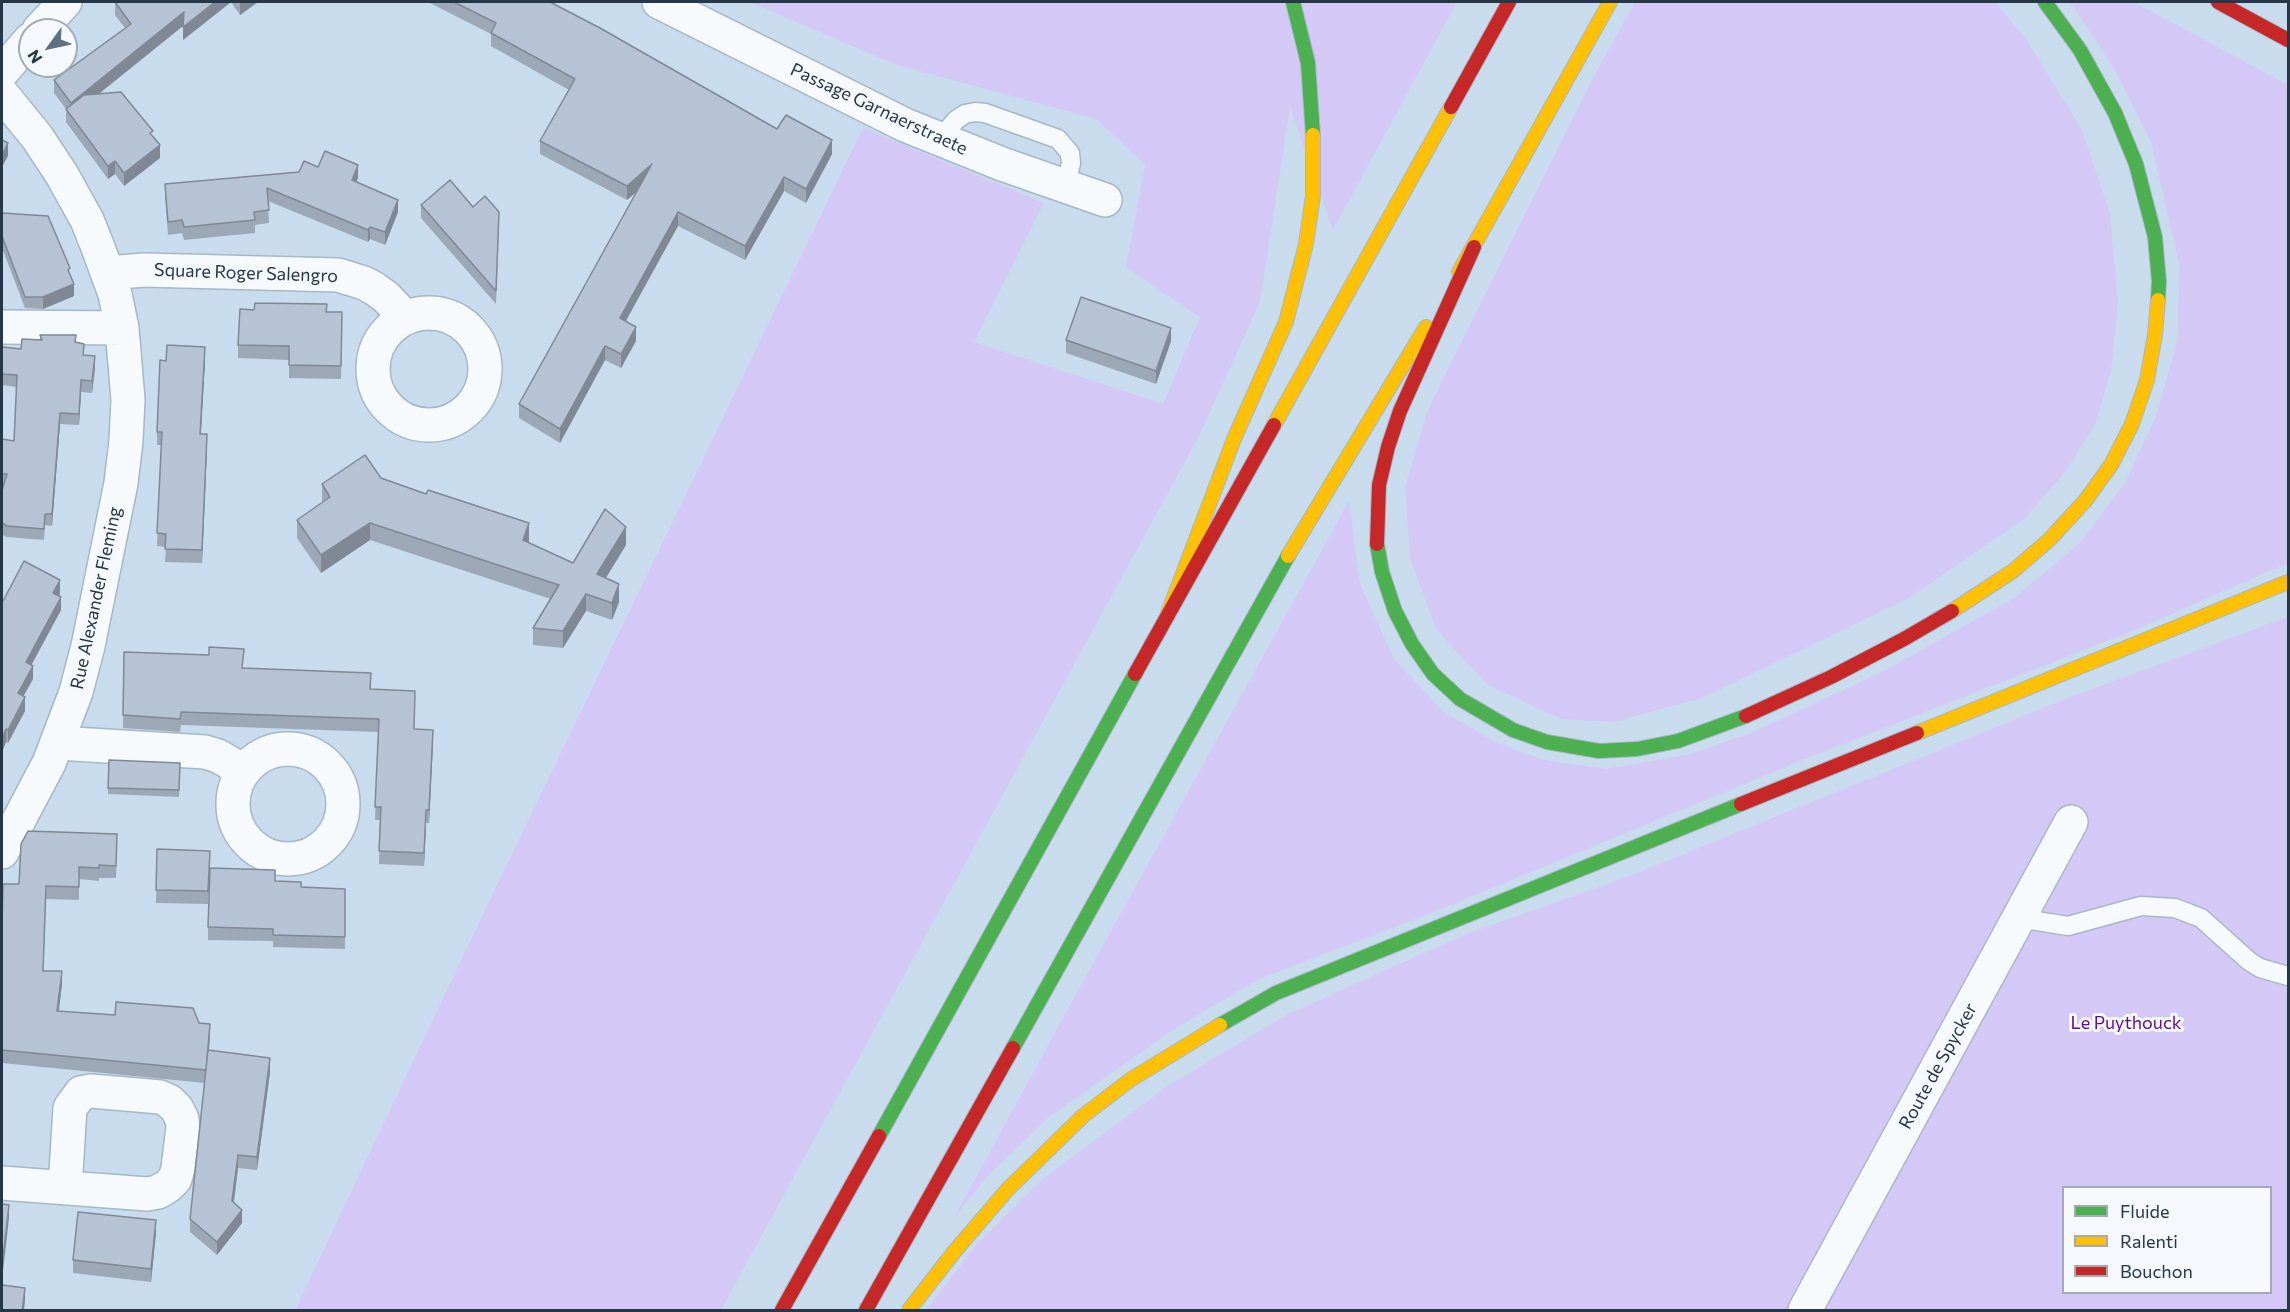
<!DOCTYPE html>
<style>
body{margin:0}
#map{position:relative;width:2290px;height:1312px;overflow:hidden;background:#c9dcee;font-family:Commissioner,sans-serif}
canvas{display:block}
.frame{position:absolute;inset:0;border:3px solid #263747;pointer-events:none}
.legend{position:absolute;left:2062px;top:1186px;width:210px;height:108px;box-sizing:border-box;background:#f5f9fd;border:2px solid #a2abb4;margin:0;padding:8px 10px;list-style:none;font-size:18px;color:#263747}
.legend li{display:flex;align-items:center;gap:12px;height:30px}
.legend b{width:30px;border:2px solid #a2abb4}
.north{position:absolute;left:18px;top:18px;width:60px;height:60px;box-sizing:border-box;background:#f5f9fd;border:2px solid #a2abb4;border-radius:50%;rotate:237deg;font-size:16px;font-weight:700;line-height:24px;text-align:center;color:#263747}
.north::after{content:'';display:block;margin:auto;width:21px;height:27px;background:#5f7181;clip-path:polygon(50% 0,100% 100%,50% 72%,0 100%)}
</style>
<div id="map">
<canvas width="2290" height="1312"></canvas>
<div class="frame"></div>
<ul class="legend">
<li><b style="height:8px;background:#4caf50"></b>Fluide</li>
<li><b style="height:8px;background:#ffc107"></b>Ralenti</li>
<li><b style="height:8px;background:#c62828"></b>Bouchon</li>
</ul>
<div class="north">N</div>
</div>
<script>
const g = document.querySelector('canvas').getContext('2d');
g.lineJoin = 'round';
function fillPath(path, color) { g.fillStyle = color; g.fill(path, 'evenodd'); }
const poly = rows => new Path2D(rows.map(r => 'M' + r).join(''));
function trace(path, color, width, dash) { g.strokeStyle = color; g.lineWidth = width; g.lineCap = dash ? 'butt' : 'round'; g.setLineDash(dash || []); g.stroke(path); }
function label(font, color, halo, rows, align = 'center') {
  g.font = font + ' Commissioner,sans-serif'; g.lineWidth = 6; g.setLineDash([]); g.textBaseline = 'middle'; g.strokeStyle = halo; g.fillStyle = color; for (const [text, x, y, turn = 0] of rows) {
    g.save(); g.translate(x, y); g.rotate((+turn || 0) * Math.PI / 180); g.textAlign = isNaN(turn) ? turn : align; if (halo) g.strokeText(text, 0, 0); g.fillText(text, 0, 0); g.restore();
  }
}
fillPath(poly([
 [750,2,1457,2,1333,230,1290,107,1260,302,1199,436,721,1310,295,1310,486,908,863,128,1044,203,974,342,1163,404,1200,317,1126,267,1145,165,1096,119,894,64],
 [1635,2,1995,2,2026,39,2082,130,2110,213,2118,303,2111,371,2096,422,2067,470,2024,519,1909,598,1702,698,1614,722,1561,719,1488,685,1436,629,1410,558,1405,487,1428,409,1594,76],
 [2070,2,2134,2,2288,85,2288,564,2271,570,2140,628,1805,759,1439,910,1259,979,1174,1029,1049,1117,986,1178,954,1218,1080,987,1349,501,1360,584,1394,659,1444,712,1497,743,1544,760,1606,769,1691,754,1756,731,1884,671,2014,598,2080,543,2126,481,2156,416,2178,338,2179,263,2151,142,2115,70],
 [2288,617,2288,1310,926,1310,977,1244,1043,1179,1166,1087,1288,1014,1469,933,1627,877,2068,698],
 [2064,1188,2270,1188,2270,1292,2064,1292]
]), '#d3c8f6');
const lane = poly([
 [940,139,956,120,965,114,975,112,985,113,1058,139,1070,153,1071,163,1066,186],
 [2018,918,2068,926,2141,906,2175,908,2201,918,2249,961,2260,968,2288,976]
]);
const street = poly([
 [659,2,905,125,1002,164,1105,200],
 [39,30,65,2],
 [2,72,30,40],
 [2,94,37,137,62,175,87,220,97,245,115,294,122,328,128,400,126,441,121,483,88,646,76,692,49,763,2,852],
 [108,273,144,270,338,275,364,283,375,289,386,297,405,317],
 '373 369a56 56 0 1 1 112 0a56 56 0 1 1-112 0Z',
 [2,327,122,328],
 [57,743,205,752,218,756,244,771],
 '233 804a55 55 0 1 1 110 0a55 55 0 1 1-110 0Z',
 [2,1183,147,1194,158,1192,168,1186,175,1179,178,1168,183,1128,182,1119,177,1109,169,1101,160,1097,91,1091,81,1093,70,1108,65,1188],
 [1805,1310,2071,822]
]);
const fast = poly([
 [1293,2,1308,63,1313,135],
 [2045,2,2080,50,2115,113,2136,164,2155,237,2159,281,2158,300],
 [1377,544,1382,572,1395,611,1412,644,1433,674,1460,699,1513,730,1547,742,1599,751,1637,749,1678,741,1746,716],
 [1220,1025,1276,993,1741,804],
 [1013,1048,1288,556],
 [879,1136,1135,674]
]);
const slow = poly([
 [1459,272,1610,2],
 [1274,425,1451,107],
 [1288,556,1426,327],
 [1952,611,2013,571,2049,540,2085,501,2111,465,2132,424,2147,380,2155,335,2158,300],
 [1167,616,1234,439,1286,322,1306,244,1313,196,1313,135],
 [1917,733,2288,582],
 [909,1310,954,1252,1008,1189,1083,1116,1130,1080,1220,1025]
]);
const jam = poly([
 [2218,2,2288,40],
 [1451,107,1509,2],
 [1377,544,1379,485,1388,447,1400,411,1474,247],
 [1135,674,1274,425],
 [1746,716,1831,677,1904,639,1952,611],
 [1741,804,1917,733],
 [782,1310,879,1136],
 [866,1310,1013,1048]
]);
trace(lane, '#a6b7c6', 21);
trace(street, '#a6b7c6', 36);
trace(fast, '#a6b7c6', 16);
trace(slow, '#a6b7c6', 16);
trace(jam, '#a6b7c6', 16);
trace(lane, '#f7fafc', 18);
trace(street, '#f7fafc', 33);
trace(fast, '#4caf50', 14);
trace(slow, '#ffc107', 14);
trace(jam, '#c62828', 14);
fillPath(poly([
 [115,2,258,2,240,15,231,2,183,40,183,26,99,94,153,136,160,158,124,186,115,174,108,179,66,122,66,109,54,93,54,80,125,28,115,15],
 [428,2,550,2,777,129,832,154,806,203,784,191,745,260,678,226,626,321,636,341,621,368,605,360,560,443,519,418,519,404,638,191,627,200,540,154,540,141,569,90,491,46,491,34],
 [318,167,358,178,356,182,398,212,385,245,370,239,368,242,268,201,269,223,255,225,255,233,184,240,182,233,168,235,165,197,165,184,299,172],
 [421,205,473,207,499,225,496,304,421,218],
 [2,213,70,276,74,296,43,309,25,308,2,248],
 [254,310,342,312,341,379,289,378,289,360,238,358,238,345],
 [40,335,76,342,84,355,95,368,92,393,81,392,79,425,60,424,52,526,45,525,44,540,7,537,2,535,2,490,3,486,2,486,2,439,14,441,17,387,2,385,2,347,21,349,40,340],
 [1066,340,1171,341,1156,384,1066,353],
 [205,360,201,434,207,447,202,563,165,562,166,547,157,546,161,445,157,445,157,432,166,361],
 [381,478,529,541,528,543,573,563,626,545,606,578,619,602,612,620,586,611,563,648,533,645,533,628,551,599,370,540,321,573,297,538,297,520,323,502,322,501,322,484],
 [60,593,59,596,61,610,31,665,33,679,23,696,25,711,8,743,6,742,2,752,2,603],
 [124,652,243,668,371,689,414,729,433,743,429,823,426,823,424,866,379,864,380,820,375,820,378,732,181,725,180,732,123,728],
 [180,763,179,797,108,794,108,788],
 [117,846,116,878,99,878,99,881,79,879,79,900,46,899,43,971,62,984,59,1011,199,1023,210,1036,209,1050,270,1072,257,1170,238,1168,234,1203,242,1223,217,1255,190,1232,190,1219,205,1083,2,1063,2,1078,2,926,19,884],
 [157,849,210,864,208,904,156,903],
 [275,881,301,887,345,889,345,949,273,947,273,941,208,940,208,927],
 [156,1233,151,1282,73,1273,73,1260]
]), '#9da8b6');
fillPath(poly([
 [215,2,231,2,183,40,183,27],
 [240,2,258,2,240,15],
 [184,12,184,25,71,116,71,103],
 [832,140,832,154,806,203,806,189],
 [8,143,8,156,2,167,2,155],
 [160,145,160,158,124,186,124,173],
 [115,161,115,174,108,179,108,166],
 [652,164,652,178,627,200,627,186],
 [358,165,358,178,352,193,352,180],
 [784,177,784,191,745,260,745,246],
 [398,200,398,212,385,245,385,232],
 [678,212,678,226,620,331,620,318],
 [370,227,370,239,368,242,368,230],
 [74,284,74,296,43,309,43,297],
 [636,327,636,341,621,368,621,354],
 [1171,328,1171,341,1156,384,1156,371],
 [605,346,605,360,560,443,560,429],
 [205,347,205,360,200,447,200,434],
 [95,356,95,368,92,393,92,381],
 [81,380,81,392,79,425,79,414],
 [60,413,60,424,52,526,52,514],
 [207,434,207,447,202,563,202,550],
 [370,523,370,540,321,573,321,555],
 [529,523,529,541,523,558,523,540],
 [626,527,626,545,597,592,597,574],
 [60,580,60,593,53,606,53,593],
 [619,584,619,602,612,620,612,603],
 [586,594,586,611,563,648,563,631],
 [61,597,61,610,26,675,26,662],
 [33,666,33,679,18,706,18,693],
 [25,697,25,711,8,743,8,730],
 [6,729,6,742,2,752,2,738],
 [433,730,433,743,429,823,429,810],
 [426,810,426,823,424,866,424,853],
 [62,971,62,984,57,1023,57,1011],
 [210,1024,210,1036,206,1083,206,1070],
 [270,1058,270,1072,257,1170,257,1157],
 [238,1155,238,1168,232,1214,232,1201],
 [9,1205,9,1218,2,1280,2,1267],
 [242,1210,242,1223,217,1255,217,1242],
 [156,1220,156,1233,151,1282,151,1269],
 [25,1288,25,1301,24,1311,22,1311]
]), '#7f8894');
const building = poly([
 [115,2,215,2,183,27,184,12,71,103,54,80,131,24,115,2],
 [454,2,550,2,600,28,777,129,786,115,832,140,806,189,784,177,745,246,678,212,620,318,636,327,621,354,605,346,560,429,519,404,652,164,627,186,540,141,575,79,491,33,496,23,454,2],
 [121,92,153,131,150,133,160,145,124,173,115,161,108,166,66,109,84,95,121,92],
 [2,140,8,143,2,155,2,140],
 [325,151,358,165,352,180,398,200,385,232,370,227,368,230,267,188,269,210,254,212,255,220,184,227,182,220,168,222,165,184,299,172,304,161,318,167,325,151],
 [450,180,473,207,485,196,499,212,496,291,421,205,450,180],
 [2,213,48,216,70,268,68,270,74,284,43,297,25,297,2,236,2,213],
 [1081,297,1171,328,1156,371,1066,340,1081,297],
 [255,303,327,304,326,312,342,312,341,366,289,365,289,346,238,345,240,309,254,310,255,303],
 [40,335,76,335,75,342,84,344,83,355,95,356,92,381,81,380,79,414,60,413,52,514,45,514,44,529,7,526,2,523,2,490,7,474,2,474,2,439,14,441,17,375,2,374,2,347,21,349,22,339,42,340,40,335],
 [167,345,205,347,200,434,207,434,202,550,165,549,166,534,157,533,162,432,157,432,160,360,166,361,167,345],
 [365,455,381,478,426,494,428,490,529,523,523,540,573,563,605,509,626,527,597,574,619,584,612,603,586,594,563,631,533,628,559,585,370,523,321,555,297,520,330,497,322,484,365,455],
 [24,561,60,580,53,593,61,597,26,662,33,666,18,693,25,697,8,730,6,729,2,738,2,603,24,561],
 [209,647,244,649,242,668,371,673,370,689,415,691,414,729,433,730,429,810,426,810,424,853,379,851,381,807,375,807,379,719,181,712,180,719,123,715,124,652,209,655,209,647],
 [109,760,180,763,179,790,108,788,109,760],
 [28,831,117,834,116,866,99,865,99,868,79,867,79,887,46,886,43,971,62,971,57,1011,115,1015,116,1002,193,1008,199,1023,210,1024,206,1070,2,1050,2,1065,2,926,3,884,19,884,21,844,28,831],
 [157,849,210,851,208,891,156,890,157,849],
 [210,868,275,870,275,881,301,882,301,887,345,889,345,937,273,935,273,929,208,927,210,868],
 [208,1050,270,1058,257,1157,238,1155,232,1201,242,1210,217,1242,190,1219,208,1050],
 [2,1204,9,1205,2,1267,2,1204],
 [78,1212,156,1220,151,1269,73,1260,78,1212],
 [2,1285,25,1288,22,1311,2,1311,2,1285]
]);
fillPath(building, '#b6c3d4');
trace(building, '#7f8894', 1.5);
label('18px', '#263747', '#f5f9fd', [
 ["Passage Garnaerstraete",879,109,25],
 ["Square Roger Salengro",246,273,2],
 ["Rue Alexander Fleming",96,598,-78],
 ["Route de Spycker",1938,1066,-61]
]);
label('18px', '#60118e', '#f5f9fd', [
 ["Le Puythouck",2126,1023]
]);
</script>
